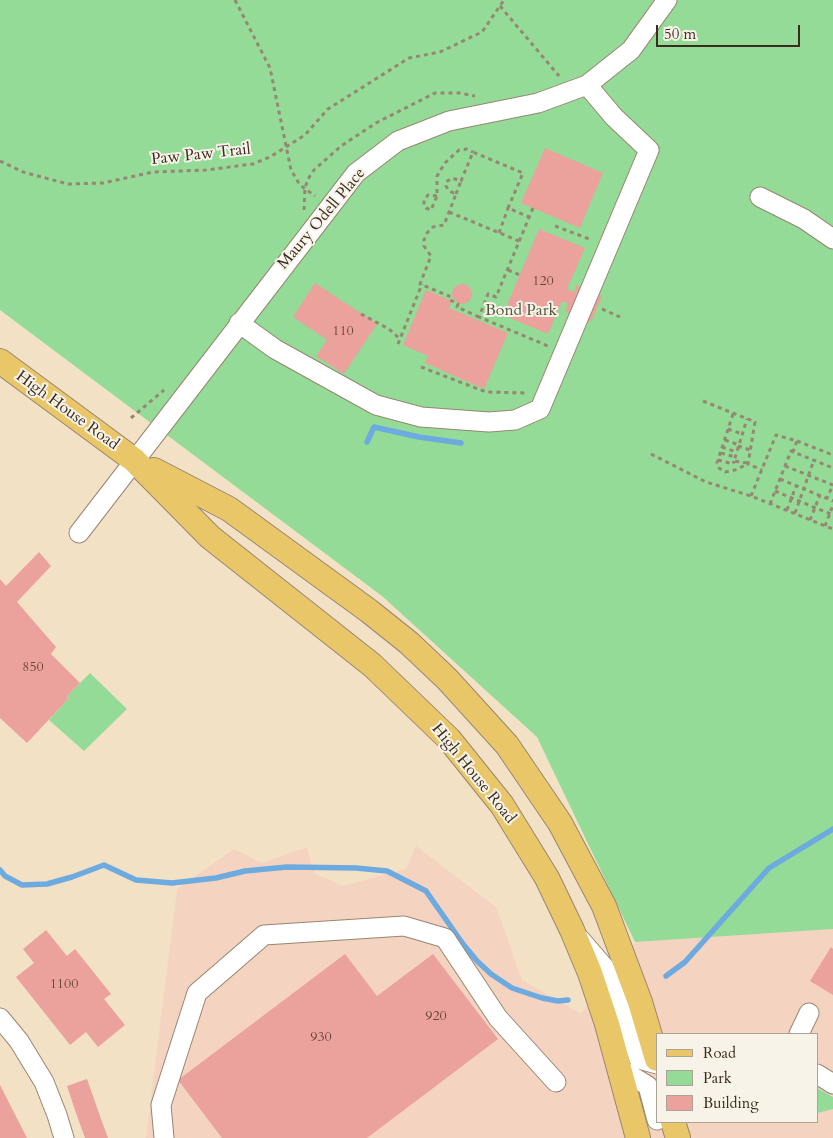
<!DOCTYPE html>
<style>
body{margin:0}
#map{position:relative;width:833px;height:1138px;overflow:hidden;background:#f3e1c6;font-family:Cardo,serif}
canvas{display:block}
.legend{position:absolute;left:656px;top:1033px;width:162px;height:90px;box-sizing:border-box;background:#f7f3e8;border:1px solid #aca397;margin:0;padding:6px 9px;list-style:none;font-size:15px;color:#3b2a1e}
.legend li{display:flex;align-items:center;gap:10px;height:25px}
.legend b{width:25px;border:1px solid #aca397}
.scale{position:absolute;left:656px;top:25px;width:144px;height:22px;box-sizing:border-box;border:2px solid #3b2a1e;border-top:0;padding-left:6px;font-size:15px;line-height:18px;white-space:nowrap;color:#3b2a1e;-webkit-text-stroke:4px #f7f3e8;paint-order:stroke}
</style>
<div id="map">
<canvas width="833" height="1138"></canvas>
<ul class="legend">
<li><b style="height:6px;background:#e9c769"></b>Road</li>
<li><b style="height:14px;background:#93db96"></b>Park</li>
<li><b style="height:14px;background:#eba19c"></b>Building</li>
</ul>
<div class="scale">50 m</div>
</div>
<script>
const g = document.querySelector('canvas').getContext('2d');
g.lineJoin = 'round';
function fillPath(path, color) { g.fillStyle = color; g.fill(path, 'evenodd'); }
const poly = rows => new Path2D(rows.map(r => 'M' + r).join(''));
function trace(path, color, width, dash) { g.strokeStyle = color; g.lineWidth = width; g.lineCap = dash ? 'butt' : 'round'; g.setLineDash(dash || []); g.stroke(path); }
function label(font, color, halo, rows, align = 'center') {
  g.font = font + ' Cardo,serif'; g.lineWidth = 4; g.setLineDash([]); g.textBaseline = 'middle'; g.strokeStyle = halo; g.fillStyle = color; for (const [text, x, y, turn = 0] of rows) {
    g.save(); g.translate(x, y); g.rotate((+turn || 0) * Math.PI / 180); g.textAlign = isNaN(turn) ? turn : align; if (halo) g.strokeText(text, 0, 0); g.fillText(text, 0, 0); g.restore();
  }
}
fillPath(poly([
 [416,846,496,907,522,980,581,1014,635,942,833,929,833,1138,146,1138,177,889,234,849,262,863,307,847,314,873,343,886,406,869],
 [657,1034,817,1034,817,1122,657,1122]
]), '#f5d3c1');
fillPath(poly([
 [0,0,833,0,833,929,635,942,537,737,382,596,0,310],
 [90,673,127,709,84,751,49,720,69,698,67,696],
 [817,1088,833,1097,833,1109,817,1113]
]), '#93db96');
trace(poly([
 [367,442,374,427,419,437,461,443],
 [0,870,5,876,22,885,47,884,72,877,104,865,136,880,172,883,216,878,245,871,287,867,356,868,387,871,426,891,463,944,477,961,491,974,512,988,542,998,558,1001,568,1000],
 [666,976,685,962,769,868,833,829]
]), '#6caadf', 5.5);
fillPath(poly([
 [545,148,603,173,580,228,521,203],
 [539,229,585,248,567,289,574,292,577,285,602,296,591,322,565,311,568,304,562,301,548,334,503,315],
 [315,283,377,324,344,374,316,356,327,340,293,317],
 '452 294a10 10 0 1 1 20 0a10 10 0 1 1-20 0Z',
 [426,290,452,301,449,308,508,333,484,389,425,363,428,356,403,345],
 [39,552,51,566,17,602,56,647,51,654,80,683,67,696,69,698,27,743,0,718,0,579,6,586],
 [46,930,67,956,75,949,111,994,104,999,125,1025,98,1047,86,1032,70,1045,16,977,34,963,23,949],
 [831,947,833,949,833,995,810,981],
 [345,954,377,996,433,954,498,1039,367,1138,222,1138,178,1080],
 [87,1079,101,1119,108,1138,85,1138,77,1116,67,1086],
 [0,1085,27,1138,0,1138]
]), '#eba19c');
const minor = poly([
 [760,197,804,219,833,239],
 [239,323,275,349,376,405,421,417,489,422,515,420,540,409,649,150,614,117,587,85],
 [79,533,356,173,398,141,449,121,538,103,587,85,631,50,667,0],
 [580,939,612,976,639,1059,657,1064],
 [0,1018,19,1041,44,1082,57,1115,64,1138],
 [799,1034,809,1013],
 [619,1068,648,1086,657,1120],
 [817,1074,833,1084],
 [164,1138,161,1105,197,993,264,935,404,926,445,938,498,1018,556,1082]
]);
const major = poly([
 [0,361,134,460,210,537,372,665,449,739,502,805,547,878,572,930,590,973,607,1024,638,1138],
 [154,470,229,509,369,611,409,643,447,679,507,745,560,823,604,906,640,1002,657,1059],
 [673,1122,678,1138]
]);
trace(minor, '#978672', 21);
trace(major, '#978672', 26);
trace(poly([
 [235,0,270,68,291,170,300,185,315,196],
 [500,6,559,76],
 [0,161,23,172,68,184,103,183,153,172,206,170,253,164,270,157,305,135,328,109,409,58,440,52,482,32,504,0],
 [456,194,461,181],
 [437,196,428,195,424,200,424,206,426,208,431,210,437,196,437,176,445,163,459,150,467,149,473,152],
 [533,208,496,297,488,294,479,317,548,346],
 [304,210,305,188,308,179,314,170,341,146,376,123,435,93,460,93,475,96],
 [449,212,519,241],
 [555,226,592,240],
 [499,233,508,208],
 [508,270,520,275],
 [602,309,620,317],
 [361,314,389,329,400,339],
 [479,317,457,307,458,304,448,299,449,296,420,284,431,256,424,246,424,240,427,233,433,227,444,225,456,194,449,191,446,186,446,182,452,178,461,181,473,152,499,163,523,173,508,208,529,217],
 [398,344,422,284],
 [421,367,486,392,526,393],
 [703,401,755,422,748,464,762,470],
 [733,414,717,463,719,468,725,472,735,470,748,464],
 [131,418,164,390],
 [728,429,742,434],
 [725,440,739,445],
 [797,441,833,455],
 [738,446,750,450],
 [722,447,736,452],
 [721,453,735,457],
 [651,454,706,482,751,496,833,529],
 [718,460,733,464,734,461],
 [747,463,734,461,747,419],
 [785,466,833,485,827,498],
 [780,479,833,501],
 [775,491,833,515],
 [751,496,776,435,797,441,793,452],
 [770,504,791,451,833,468],
 [787,510,796,486],
 [795,513,814,460],
 [810,520,820,495],
 [825,526,833,505]
]), '#978672', 3, [4, 4]);
trace(minor, '#fff', 19);
trace(major, '#e9c769', 24);
label('14px', '#67483e', null, [
 ["120",543,282],
 ["110",343,332],
 ["850",33,668],
 ["1100",64,985],
 ["920",436,1017],
 ["930",321,1038]
]);
label('16px', '#3b2a1e', '#f7f3e8', [
 ["Paw Paw Trail",201,155,-6],
 ["Maury Odell Place",322,219,-50],
 ["High House Road",67,411,36],
 ["High House Road",473,774,51]
]);
label('16px', '#51563c', '#f7f3e8', [
 ["Bond Park",521,311]
]);
</script>
